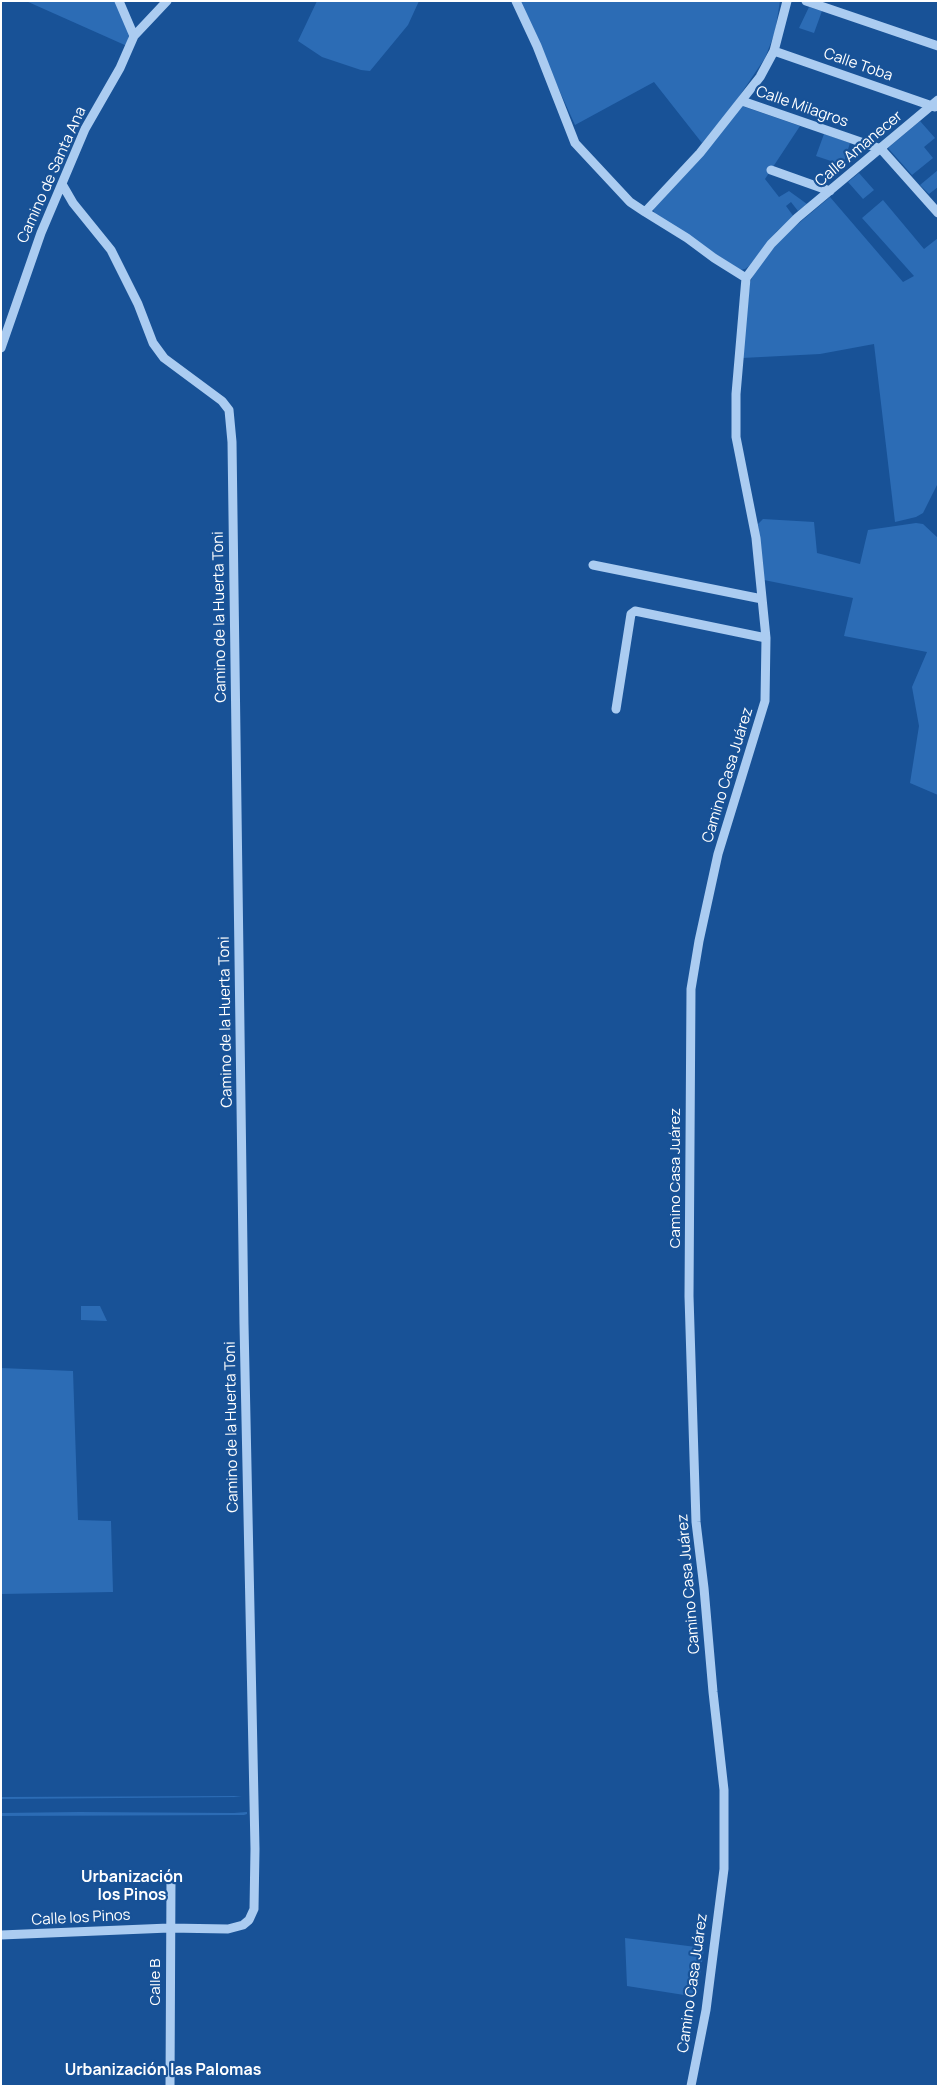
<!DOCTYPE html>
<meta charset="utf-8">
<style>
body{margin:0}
#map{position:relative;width:939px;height:2087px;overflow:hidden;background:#185297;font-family:Manrope,sans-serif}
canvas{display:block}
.frame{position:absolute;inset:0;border:2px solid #fff;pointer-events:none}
</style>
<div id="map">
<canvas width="939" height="2087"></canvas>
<div class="frame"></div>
</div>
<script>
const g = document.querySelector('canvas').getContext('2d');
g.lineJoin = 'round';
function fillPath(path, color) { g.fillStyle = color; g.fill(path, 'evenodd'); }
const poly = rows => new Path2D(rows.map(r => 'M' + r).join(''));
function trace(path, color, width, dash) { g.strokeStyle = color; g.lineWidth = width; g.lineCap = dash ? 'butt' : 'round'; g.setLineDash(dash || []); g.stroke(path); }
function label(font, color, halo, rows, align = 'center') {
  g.font = font + ' Manrope,sans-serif'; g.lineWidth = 4.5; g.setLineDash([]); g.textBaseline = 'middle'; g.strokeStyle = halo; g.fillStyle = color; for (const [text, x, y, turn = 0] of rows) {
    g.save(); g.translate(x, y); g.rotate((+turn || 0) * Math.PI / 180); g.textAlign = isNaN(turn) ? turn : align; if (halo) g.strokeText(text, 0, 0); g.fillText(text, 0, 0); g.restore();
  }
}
fillPath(poly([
 [26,1,116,1,129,34,127,46],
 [317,1,419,1,408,25,370,71,361,70,322,57,298,41],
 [519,1,780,1,775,32,765,58,734,104,702,143,654,82,575,125],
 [809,7,822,11,814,33,799,28],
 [742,106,800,126,765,179,779,197,789,191,807,204,798,211,791,202,786,206,794,217,777,231,749,266,745,269,740,270,656,215,653,210,657,203],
 [920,121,935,138,924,147,933,158,912,175,888,148],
 [824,134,850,143,843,165,816,156],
 [938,170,938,187,929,194,920,185],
 [859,173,874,190,863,199,848,182],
 [830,197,903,282,914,276,862,218,883,200,924,249,938,238,938,483,923,513,916,517,895,522,874,344,820,354,742,358,750,282,757,268,774,244],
 [763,519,814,522,817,553,860,564,868,530,916,523,923,524,938,538,938,795,910,783,919,726,912,687,927,652,844,636,853,598,764,580,758,524],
 [81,1306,100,1306,107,1321,81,1320],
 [1,1368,73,1371,78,1520,111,1521,113,1592,1,1594],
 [234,1796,242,1797,1,1799,1,1797],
 [79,1812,234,1813,247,1812,247,1814,244,1815,1,1816,1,1813],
 [625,1938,704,1948,697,1997,627,1986]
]), '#2c6cb5');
trace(poly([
 [119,1,134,36],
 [516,1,537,46,575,143,630,202,645,212],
 [806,1,938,46],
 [774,51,935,107],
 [742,101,881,149,938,213],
 [771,170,830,191],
 [746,278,771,244,797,218,938,100],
 [1,348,41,233,85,129,120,68,134,36,167,1],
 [593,565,762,599],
 [616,709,631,614,635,611,766,638],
 [1,1935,169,1928,228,1929,243,1925,249,1920,254,1909,255,1849,244,1324,232,442,229,410,222,401,164,358,153,343,138,304,111,250,73,203,62,184],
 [170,2086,171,1879],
 [691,2086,706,2010,724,1869,724,1790,713,1692,704,1588,696,1522,689,1296,691,989,699,941,718,854,765,701,766,638,756,538,736,437,736,394,746,278,714,258,687,238,645,212,700,153,760,77,774,51,787,1]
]), '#abccf1', 9);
label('15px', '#fff', '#185297', [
 ["Calle Toba",858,65,19],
 ["Calle Milagros",802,107,19],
 ["Calle Amanecer",859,149,-40],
 ["Camino de Santa Ana",52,175,-66],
 ["Camino de la Huerta Toni",220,617,-91],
 ["Camino Casa Juárez",728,775,-73],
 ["Camino de la Huerta Toni",226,1022,-91],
 ["Camino Casa Juárez",676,1178,-90],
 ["Camino de la Huerta Toni",232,1427,-91],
 ["Camino Casa Juárez",689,1584,-95],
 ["Calle los Pinos",81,1918,-3],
 ["Calle B",156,1982,-90],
 ["Camino Casa Juárez",693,1983,-82]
]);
label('bold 16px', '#fff', '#185297', [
 ["Urbanización",132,1878],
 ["los Pinos",132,1896],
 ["Urbanización las Palomas",163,2071]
]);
</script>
